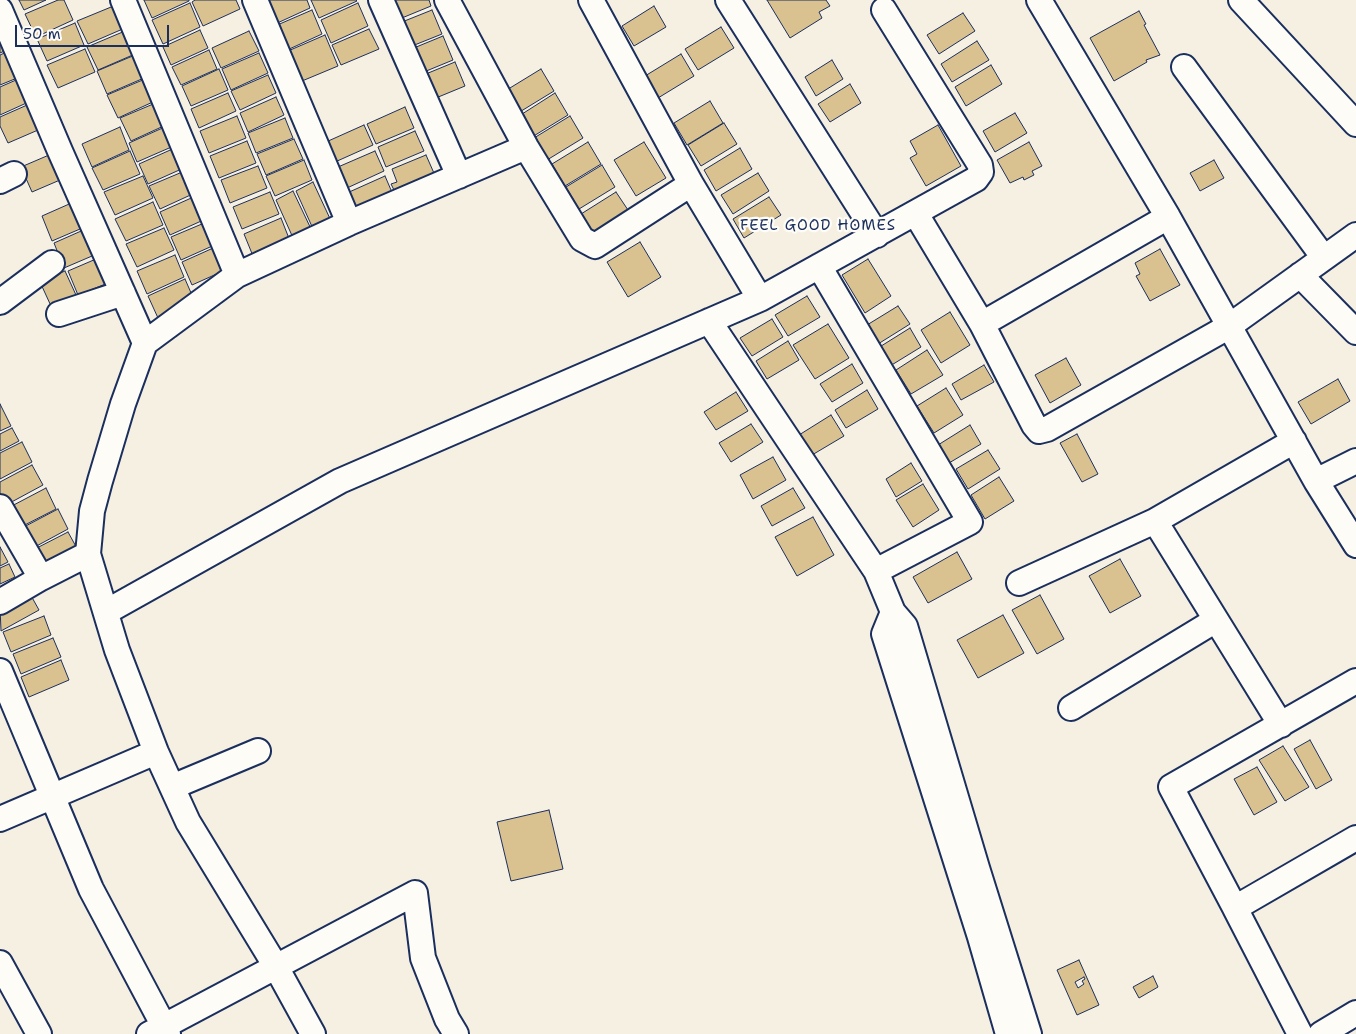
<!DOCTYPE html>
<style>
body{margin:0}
#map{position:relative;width:1356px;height:1034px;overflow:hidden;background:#f6f0e2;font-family:"Shantell Sans",sans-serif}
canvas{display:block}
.scale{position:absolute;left:15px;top:25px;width:154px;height:22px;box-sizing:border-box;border:2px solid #1b2f5e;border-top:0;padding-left:6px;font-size:15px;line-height:18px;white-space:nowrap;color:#1b2f5e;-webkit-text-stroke:4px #fdfcf7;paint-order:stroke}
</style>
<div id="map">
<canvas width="1356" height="1034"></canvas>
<div class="scale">50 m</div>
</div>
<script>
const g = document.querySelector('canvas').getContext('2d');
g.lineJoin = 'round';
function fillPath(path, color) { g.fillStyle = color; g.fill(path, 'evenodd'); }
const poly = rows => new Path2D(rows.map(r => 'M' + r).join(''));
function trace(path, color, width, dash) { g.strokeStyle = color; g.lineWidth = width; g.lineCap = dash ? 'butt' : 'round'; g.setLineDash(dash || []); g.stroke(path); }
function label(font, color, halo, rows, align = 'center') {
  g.font = font + ' "Shantell Sans",sans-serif'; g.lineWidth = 4.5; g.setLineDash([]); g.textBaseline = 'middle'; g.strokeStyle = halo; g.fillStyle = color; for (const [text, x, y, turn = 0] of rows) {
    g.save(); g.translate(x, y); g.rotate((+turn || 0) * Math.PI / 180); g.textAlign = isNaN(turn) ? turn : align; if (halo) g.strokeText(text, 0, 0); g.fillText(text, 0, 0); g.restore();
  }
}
const building = poly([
 [19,0,46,0,24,10,19,0],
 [58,0,64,0,73,20,36,37,25,14,58,0],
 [144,0,189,0,189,1,152,18,144,0],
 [195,0,236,0,240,9,203,26,192,2,195,0],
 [264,0,307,0,310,8,273,25,264,0],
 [311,0,356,0,357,1,319,18,311,0],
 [389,0,429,0,431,6,397,20,389,0],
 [767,0,826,0,830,6,819,12,822,18,790,38,767,0],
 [190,3,200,27,163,44,152,20,190,3],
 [358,3,368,26,331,43,321,20,358,3],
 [116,5,125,28,88,44,77,21,116,5],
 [654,6,666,27,634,46,622,26,654,6],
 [312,10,322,34,285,51,275,26,312,10],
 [432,10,442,34,407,48,397,24,432,10],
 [1139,11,1146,24,1144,25,1160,55,1146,60,1147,62,1114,81,1090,38,1139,11],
 [963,13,975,31,939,54,927,35,963,13],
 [0,23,11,48,0,53,0,23],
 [75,23,84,45,47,61,37,39,75,23],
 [721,27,734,48,698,70,685,49,721,27],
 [369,29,379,49,341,65,332,45,369,29],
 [200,30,208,48,171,65,163,47,200,30],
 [125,31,135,54,98,70,87,47,125,31],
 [249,31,259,51,221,68,212,48,249,31],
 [325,35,338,66,302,81,288,51,325,35],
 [443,36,453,60,419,74,409,50,443,36],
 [977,41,989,60,952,82,941,64,977,41],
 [85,49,95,72,58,88,47,65,85,49],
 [11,50,22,76,0,85,0,55,11,50],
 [209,50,217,69,181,85,172,67,209,50],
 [259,53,268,73,231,90,222,69,259,53],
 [681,54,694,76,658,98,645,76,681,54],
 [135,55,144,78,107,94,97,71,135,55],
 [832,60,843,79,816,96,805,77,832,60],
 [455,62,465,86,431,100,421,76,455,62],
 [991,65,1002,84,966,106,955,87,991,65],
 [219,69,228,90,191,106,182,86,219,69],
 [541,69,554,91,518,113,505,91,541,69],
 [268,75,276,93,240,110,231,91,268,75],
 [23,77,33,100,0,115,0,87,23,77],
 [145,79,155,101,118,118,107,95,145,79],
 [850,84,861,103,830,122,818,104,850,84],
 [228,93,236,111,199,128,191,109,228,93],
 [555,93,568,115,532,137,519,116,555,93],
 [276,97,284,115,248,132,240,113,276,97],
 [710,101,723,123,687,145,674,123,710,101],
 [34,102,45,127,8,143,0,126,0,117,34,102],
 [158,102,168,124,131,141,120,118,158,102],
 [405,107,414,128,376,144,367,124,405,107],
 [1015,113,1027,133,995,152,983,131,1015,113],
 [237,116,246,138,209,153,200,131,237,116],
 [570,116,583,138,547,160,534,138,570,116],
 [285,118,293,138,256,153,248,133,285,118],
 [724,123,737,144,701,166,688,145,724,123],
 [364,125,373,145,335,162,326,142,364,125],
 [938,125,961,166,926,186,910,158,917,154,910,141,938,125],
 [167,126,176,145,137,162,129,143,167,126],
 [120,127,129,150,92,167,82,144,120,127],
 [415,131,424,151,386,167,378,147,415,131],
 [294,139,303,159,266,175,257,154,294,139],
 [247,141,256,163,219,178,210,156,247,141],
 [588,142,601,164,565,186,552,164,588,142],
 [644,142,666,178,636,196,614,160,644,142],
 [1029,142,1042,166,1032,171,1034,175,1024,180,1023,177,1010,183,997,160,1029,142],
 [177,147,186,167,148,184,139,164,177,147],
 [740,148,752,169,716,191,704,170,740,148],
 [130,151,140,174,103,190,92,168,130,151],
 [375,151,384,171,347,188,338,167,375,151],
 [56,152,67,177,32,192,21,167,56,152],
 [426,155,437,180,397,196,391,184,397,182,392,169,426,155],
 [304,160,312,180,275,196,266,176,304,160],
 [1214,160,1224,178,1200,191,1190,173,1214,160],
 [602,165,615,187,579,209,566,187,602,165],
 [258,166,267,188,230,203,221,180,258,166],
 [187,170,197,192,160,209,149,186,187,170],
 [758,173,769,191,733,214,721,195,758,173],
 [143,176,153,198,115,215,104,192,143,176],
 [385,176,394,197,356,213,347,193,385,176],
 [313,182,332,223,314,231,296,191,313,182],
 [293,191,312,231,294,240,276,200,293,191],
 [270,192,279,214,242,229,233,207,270,192],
 [616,192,630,213,594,236,581,214,616,192],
 [198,195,208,218,170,235,160,212,198,195],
 [769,197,781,215,744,238,733,219,769,197],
 [76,201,87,226,52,241,42,216,76,201],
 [153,202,163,225,126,241,115,219,153,202],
 [281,218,290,241,253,256,244,234,281,218],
 [209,221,219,243,181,260,171,237,209,221],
 [88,228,99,253,64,268,54,243,88,228],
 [164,228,174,250,137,267,126,244,164,228],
 [640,242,661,277,628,297,607,262,640,242],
 [220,245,230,268,192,285,182,262,220,245],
 [1160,249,1180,285,1150,301,1136,276,1140,274,1135,263,1160,249],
 [175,255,184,277,147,294,137,271,175,255],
 [103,256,113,281,78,295,68,271,103,256],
 [868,259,891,296,865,313,842,275,868,259],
 [65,271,76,295,51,306,40,282,65,271],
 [185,279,195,302,158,318,148,296,185,279],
 [807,296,820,317,788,336,775,315,807,296],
 [898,306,910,324,878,344,867,325,898,306],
 [950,312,970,345,941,363,921,330,950,312],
 [772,319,783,337,752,356,740,338,772,319],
 [828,324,849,358,815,379,793,345,828,324],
 [910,328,921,347,890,366,878,348,910,328],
 [788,341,799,360,767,379,756,361,788,341],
 [927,350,943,375,911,394,896,370,927,350],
 [1066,358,1081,385,1050,403,1035,375,1066,358],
 [852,364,863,383,832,402,820,384,852,364],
 [984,365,994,382,961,400,952,384,984,365],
 [1338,379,1350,401,1311,424,1298,402,1338,379],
 [946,388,963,415,934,433,917,406,946,388],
 [867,390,878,409,846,428,835,410,867,390],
 [736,392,748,411,716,430,704,412,736,392],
 [0,404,11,426,0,431,0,404],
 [831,415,844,436,812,455,799,435,831,415],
 [751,424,763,442,731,462,719,443,751,424],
 [970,425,981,444,949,463,938,445,970,425],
 [12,428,19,441,0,451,0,434,12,428],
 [1077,434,1098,474,1082,482,1060,443,1077,434],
 [22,442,32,462,0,479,0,453,22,442],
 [988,450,1000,469,968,489,956,469,988,450],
 [773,457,786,480,753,499,740,475,773,457],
 [911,463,922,481,896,497,886,479,911,463],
 [32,465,43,485,6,505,0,494,0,482,32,465],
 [999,477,1014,501,985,519,971,495,999,477],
 [923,484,939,510,913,527,896,500,923,484],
 [46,488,56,509,19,528,8,508,46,488],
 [793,488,805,508,772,526,761,506,793,488],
 [58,509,68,529,31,549,20,529,58,509],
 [813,517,834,555,797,576,775,537,813,517],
 [68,532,79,552,41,572,31,551,68,532],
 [0,547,8,562,0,566,0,547],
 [957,552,972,579,928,603,913,577,957,552],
 [1120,559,1141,596,1110,613,1089,576,1120,559],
 [9,564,15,577,0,584,0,568,9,564],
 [29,592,39,610,1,631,0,607,29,592],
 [1040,595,1064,639,1037,654,1012,610,1040,595],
 [1003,615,1024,653,978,678,957,640,1003,615],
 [44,616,51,635,11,652,3,632,44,616],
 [53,638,61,657,21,674,13,654,53,638],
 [61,660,69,680,29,697,21,677,61,660],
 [1310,740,1332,780,1316,789,1294,749,1310,740],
 [1283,746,1309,787,1285,801,1259,760,1283,746],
 [1257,767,1277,802,1254,815,1234,779,1257,767],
 [549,810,563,869,511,881,497,822,549,810],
 [1079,960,1099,1005,1077,1015,1057,970,1079,960],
 [1084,977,1085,979,1082,981,1084,984,1078,988,1075,982,1084,977],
 [1153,976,1158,987,1139,998,1133,987,1153,976]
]);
fillPath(building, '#dac190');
trace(building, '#1b2f5e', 1);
const minor = poly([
 [123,0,237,275],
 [255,0,349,223],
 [381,0,459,176],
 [447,0,526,147,582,239,595,246,691,184],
 [591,0,691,184,760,299],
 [728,0,877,235],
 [1039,0,1168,217,1316,481,1356,545],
 [1241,0,1356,124],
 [0,10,60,151,145,343],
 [1184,67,1324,258],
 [0,181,14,174],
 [916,214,982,324,1034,425,1039,431,1047,429,1228,327,1356,235],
 [819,266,970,522,876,571],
 [1300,275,1356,332],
 [0,302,52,263],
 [59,314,123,293],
 [709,321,876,571,893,612,905,626,977,868,1029,1034],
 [982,324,1168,217],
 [1316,481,1356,461],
 [0,507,41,578],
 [1019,583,1155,521],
 [0,602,41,578,88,554],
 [106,612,340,481,760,299,976,179,981,172,980,165,884,10],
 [893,612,884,634,980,937,1008,1034],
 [0,671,91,889,168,1034],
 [1071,708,1216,620],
 [1281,725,1155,521,1294,441],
 [172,787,258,751],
 [0,819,156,752],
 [1235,908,1171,787,1356,681],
 [0,963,39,1034],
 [149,1034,415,893,423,958,447,1019,456,1034],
 [313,1034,275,965,188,822,156,752,117,650,88,554,92,511,100,481,123,404,145,343,237,275,349,223,526,147],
 [1300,1034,1235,908,1356,838],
 [1321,1034,1356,1013]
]);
trace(minor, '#1b2f5e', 28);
trace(minor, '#fdfcf7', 24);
g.letterSpacing = '1px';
label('15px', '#1b2f5e', '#fdfcf7', [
 ["FEEL GOOD HOMES",818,226]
]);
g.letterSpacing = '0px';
</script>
